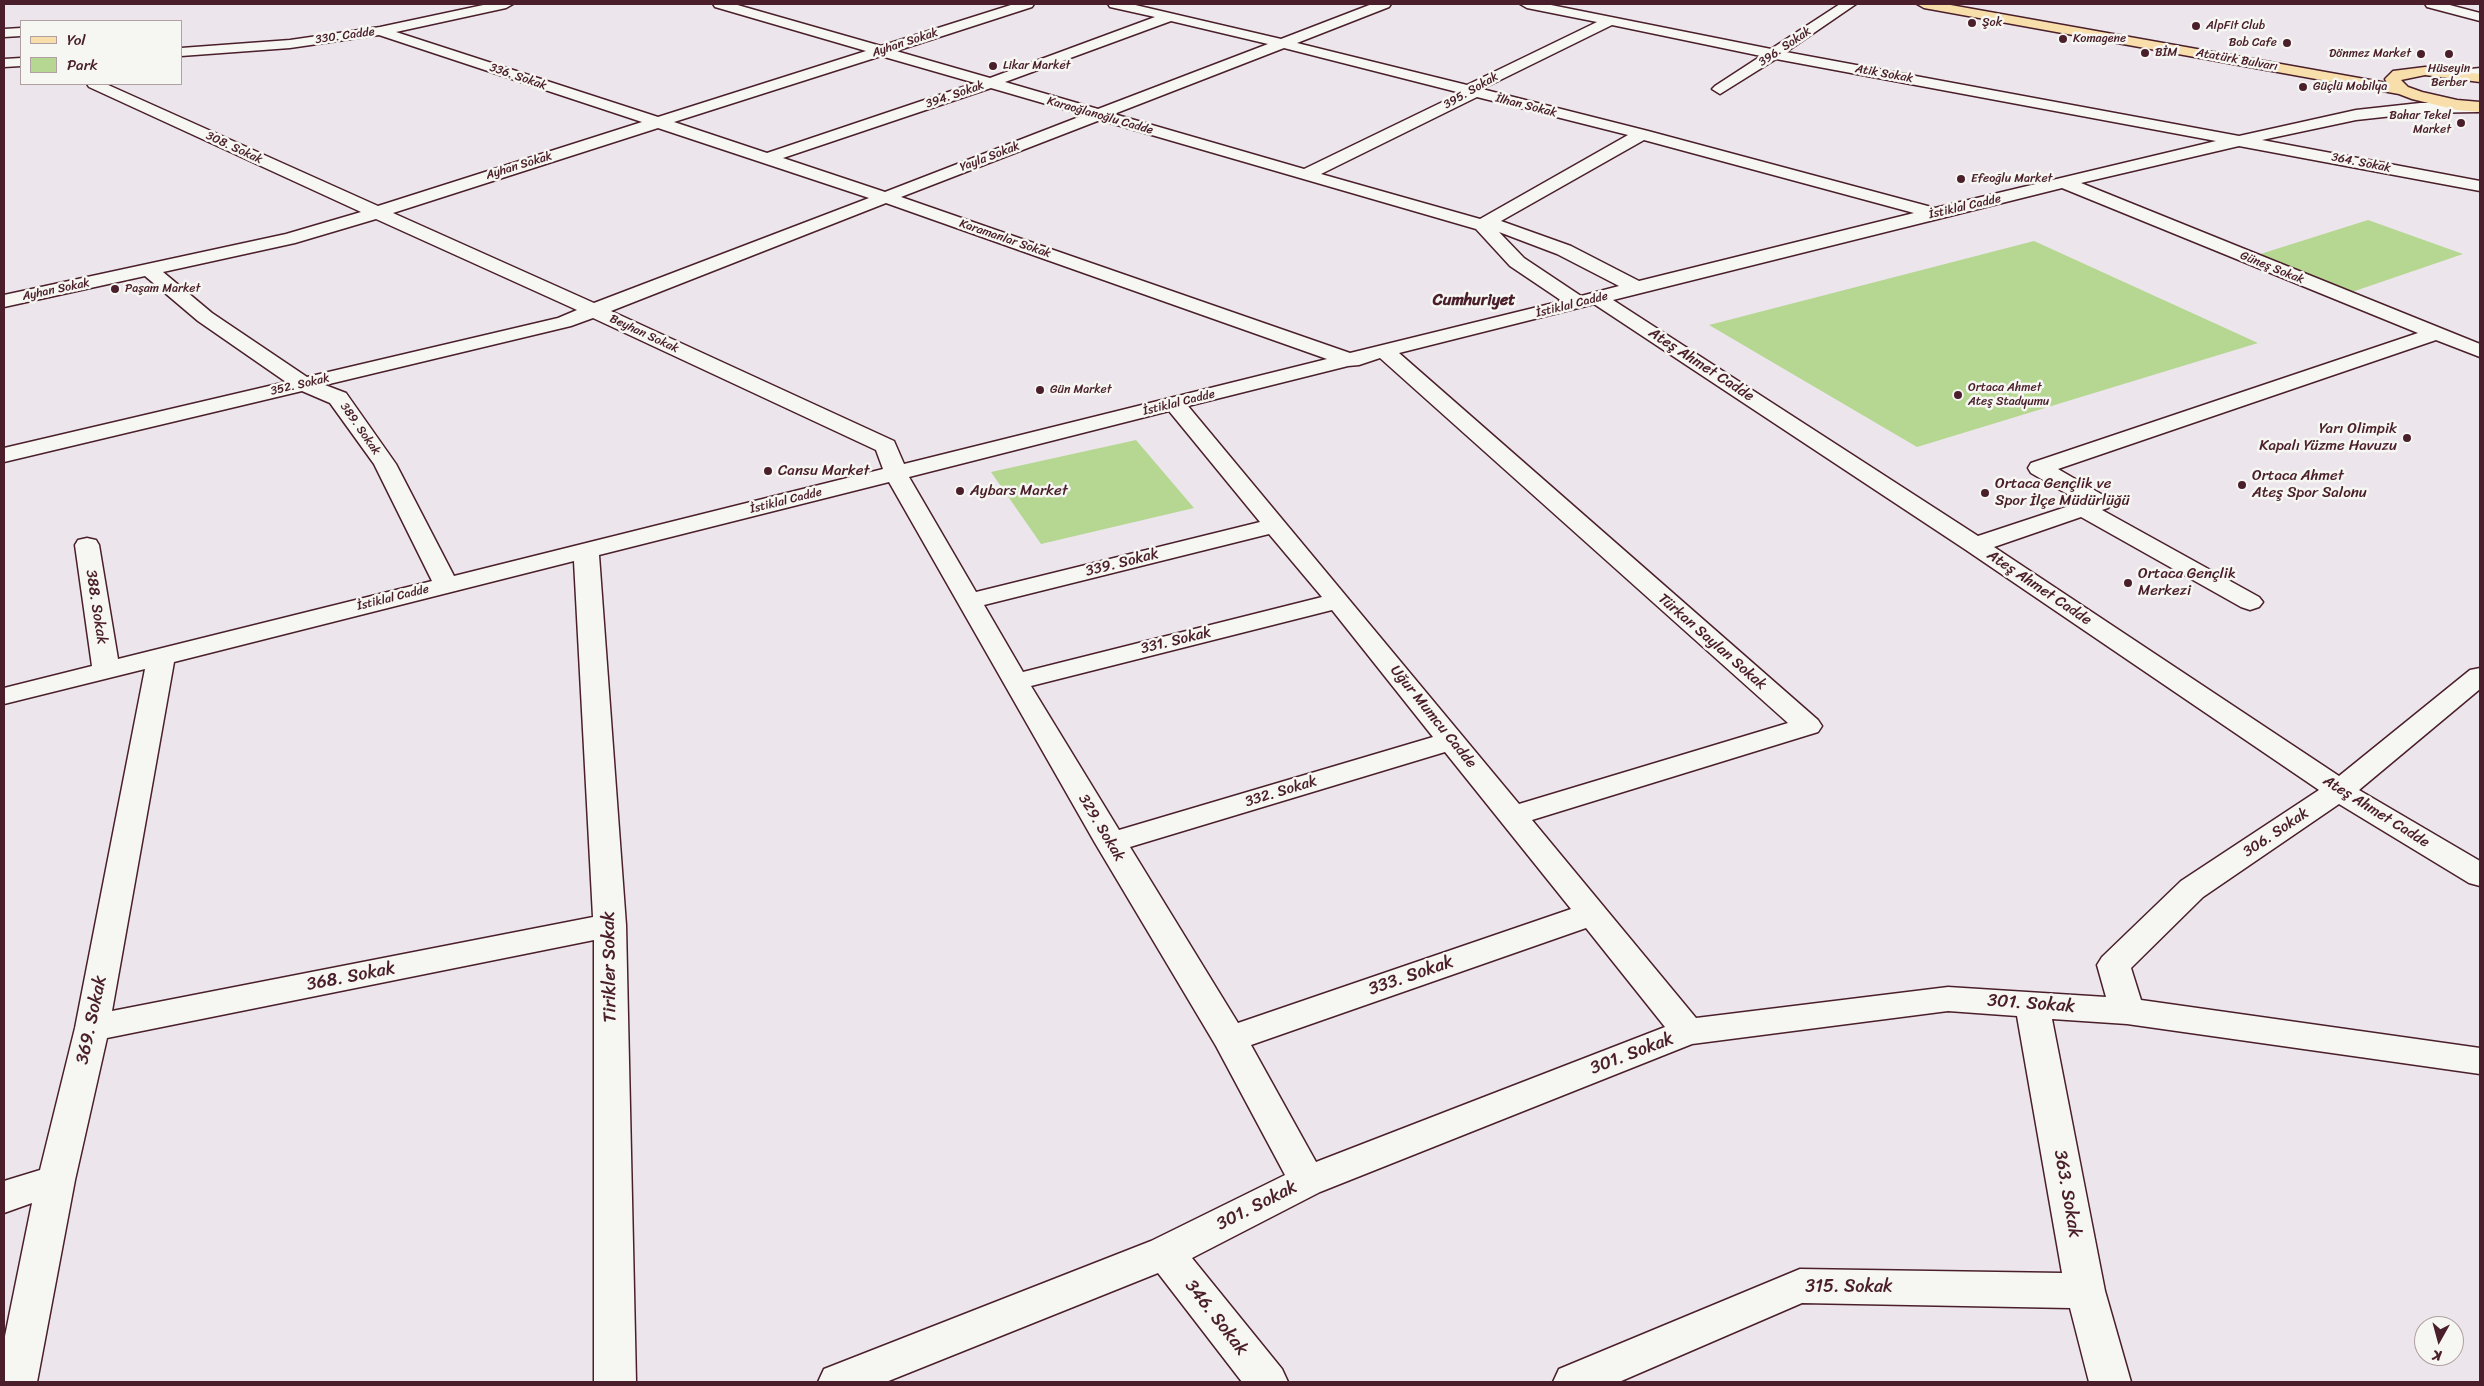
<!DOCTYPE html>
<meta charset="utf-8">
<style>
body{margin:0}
#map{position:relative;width:2484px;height:1386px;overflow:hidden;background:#ece6ec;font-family:Sriracha,sans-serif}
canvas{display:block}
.frame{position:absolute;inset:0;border:5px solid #4a1f2b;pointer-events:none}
.legend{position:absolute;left:20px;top:20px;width:162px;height:65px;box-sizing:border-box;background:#f6f6f2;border:1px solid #b1a0a2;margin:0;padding:6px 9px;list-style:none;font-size:15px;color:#4a1f2b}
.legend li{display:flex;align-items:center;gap:10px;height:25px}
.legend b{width:25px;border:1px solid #b1a0a2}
.north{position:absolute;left:2414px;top:1316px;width:50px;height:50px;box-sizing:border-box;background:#f6f6f2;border:1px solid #b1a0a2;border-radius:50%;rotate:187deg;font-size:14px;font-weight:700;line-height:20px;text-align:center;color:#4a1f2b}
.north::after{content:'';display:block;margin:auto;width:18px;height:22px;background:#4a1f2b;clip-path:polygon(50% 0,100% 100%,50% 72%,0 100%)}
</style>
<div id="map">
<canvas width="2484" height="1386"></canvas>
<div class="frame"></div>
<ul class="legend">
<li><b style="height:6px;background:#f8deab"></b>Yol</li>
<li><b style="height:14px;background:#b5d791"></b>Park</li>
</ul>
<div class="north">K</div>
</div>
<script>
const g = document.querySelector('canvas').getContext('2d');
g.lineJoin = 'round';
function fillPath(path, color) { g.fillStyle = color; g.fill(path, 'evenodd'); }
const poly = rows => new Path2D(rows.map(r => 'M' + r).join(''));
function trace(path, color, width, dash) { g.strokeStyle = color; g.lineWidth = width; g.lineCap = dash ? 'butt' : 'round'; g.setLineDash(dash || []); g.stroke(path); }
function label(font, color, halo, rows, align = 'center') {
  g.font = font + ' Sriracha,sans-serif'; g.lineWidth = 5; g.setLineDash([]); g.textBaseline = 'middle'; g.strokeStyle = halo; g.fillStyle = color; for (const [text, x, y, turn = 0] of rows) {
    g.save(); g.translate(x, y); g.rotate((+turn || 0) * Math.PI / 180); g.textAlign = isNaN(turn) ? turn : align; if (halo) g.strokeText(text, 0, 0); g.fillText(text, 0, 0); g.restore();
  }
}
fillPath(poly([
 [2368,220,2463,254,2349,293,2254,256],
 [2034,241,2258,343,1917,447,1709,325],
 [1136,440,1194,508,1041,544,991,472]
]), '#b5d791');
const minor = poly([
 [488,4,513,4,506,8,396,32,658,117,866,51,715,7,713,4,734,4,881,46,1014,4,1034,4,1032,7,896,51,990,78,1155,17,1110,7,1108,4,1131,4,1281,39,1372,4,1391,4,1389,7,1297,43,1467,85,1597,22,1527,8,1520,4,1546,4,1771,49,1840,4,1856,4,1786,52,2239,136,2356,110,2420,103,2480,103,2480,111,2477,112,2420,113,2356,120,2262,140,2480,181,2480,191,2239,146,2081,183,2480,344,2480,357,2436,340,2058,469,2108,498,2112,503,2108,508,2102,510,2259,597,2263,602,2259,607,2250,610,2241,607,2081,517,1994,547,2339,776,2470,670,2480,668,2480,689,2359,790,2480,861,2480,886,2469,883,2339,804,2203,897,2131,968,2141,1000,2480,1048,2480,1074,2127,1024,2052,1019,2105,1291,2131,1382,2089,1382,2070,1308,1802,1303,1619,1382,1553,1382,1559,1369,1800,1269,2062,1273,2017,1016,1948,1011,1692,1044,1320,1192,1192,1258,1282,1369,1288,1382,1242,1382,1158,1273,886,1382,818,1382,824,1369,1151,1241,1285,1175,1216,1046,1095,843,889,482,599,555,626,925,636,1382,594,1382,594,940,107,1038,75,1180,37,1382,4,1382,4,1341,32,1203,4,1213,4,1181,40,1170,75,1028,145,669,4,704,4,688,92,666,75,545,78,540,87,538,96,540,99,545,118,659,432,581,374,464,330,403,302,391,4,462,4,448,286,382,198,321,145,276,4,307,4,295,286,234,361,212,89,87,87,84,106,84,378,206,642,122,379,35,290,48,181,56,181,48,290,40,380,27,488,4],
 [1171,21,1268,44,1098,109,1005,82,1171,21],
 [1612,25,1761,56,1715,86,1712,89,1720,94,1776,59,2216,141,1935,208,1648,131,1482,89,1612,25],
 [1284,48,1461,93,1304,169,1114,114,1284,48],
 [881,56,975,83,767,153,674,122,881,56],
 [991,88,1084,115,885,192,783,158,991,88],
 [1477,97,1628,135,1480,219,1321,174,1477,97],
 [1100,120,1476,229,1510,266,1562,301,1350,353,901,197,1100,120],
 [658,128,869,198,594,303,393,213,658,128],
 [1644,140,1914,213,1639,281,1571,246,1501,221,1644,140],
 [2062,188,2418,333,2031,463,2028,468,2031,473,2081,502,1978,536,1613,300,2062,188],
 [886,203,1327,359,904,464,894,441,611,311,886,203],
 [376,219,577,310,558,318,307,377,212,313,163,272,295,243,376,219],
 [1499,232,1557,254,1619,286,1581,296,1524,258,1499,232],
 [1594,304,1966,550,2319,790,2181,881,2102,957,2097,965,2106,997,1948,987,1696,1018,1532,820,1818,732,1822,726,1818,720,1399,353,1594,304],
 [593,318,876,450,883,469,454,576,396,464,346,393,325,385,571,326,593,318],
 [1380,358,1788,723,1519,804,1188,406,1348,366,1359,365,1380,358],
 [1169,411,1260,522,976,592,909,477,1169,411],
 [1269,534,1322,597,1023,672,984,605,1269,534],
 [574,561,593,917,112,1011,174,662,574,561],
 [1332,610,1433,737,1119,830,1031,686,1332,610],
 [1445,752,1571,909,1238,1023,1130,847,1445,752],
 [1586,928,1665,1027,1316,1162,1251,1045,1586,928],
 [2425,4,2446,4,2480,13,2480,21,2427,7,2425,4],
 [21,28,21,36,4,37,4,29,21,28],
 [21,58,21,66,4,67,4,59,21,58],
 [2480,68,2480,76,2461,78,2454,74,2461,70,2480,68]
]);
const major = poly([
 [1917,4,1945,4,2387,83,2385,79,2393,71,2425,67,2480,74,2480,82,2425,75,2401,80,2408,87,2422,92,2457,100,2480,102,2480,112,2457,110,2412,99,2399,94,1924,8,1917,4]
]);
trace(minor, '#4a1f2b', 3);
trace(major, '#4a1f2b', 3);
fillPath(minor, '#f6f6f2');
fillPath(major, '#f8deab');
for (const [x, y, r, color] of [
 [1972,23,5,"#4a1f2b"],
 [2196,26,5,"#4a1f2b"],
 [2063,39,5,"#4a1f2b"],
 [2287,43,5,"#4a1f2b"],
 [2145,53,5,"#4a1f2b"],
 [2421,54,5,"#4a1f2b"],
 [2449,54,5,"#4a1f2b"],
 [993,66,5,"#4a1f2b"],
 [2303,87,5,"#4a1f2b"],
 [2461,123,5,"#4a1f2b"],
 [1961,179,5,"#4a1f2b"],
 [115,289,5,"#4a1f2b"],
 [1040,390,5,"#4a1f2b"],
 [1958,395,5,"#4a1f2b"],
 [2407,438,5,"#4a1f2b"],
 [768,471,5,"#4a1f2b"],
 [2242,485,5,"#4a1f2b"],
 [960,491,5,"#4a1f2b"],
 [1985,493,5,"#4a1f2b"],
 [2128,583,5,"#4a1f2b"]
]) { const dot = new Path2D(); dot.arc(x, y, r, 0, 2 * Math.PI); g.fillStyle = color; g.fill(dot); trace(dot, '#f6f6f2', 2); }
label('12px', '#4a1f2b', '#f6f6f2', [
 ["Şok",1982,23],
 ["AlpFit Club",2206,26],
 ["Komagene",2073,39],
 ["Bob Cafe",2277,43,"right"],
 ["BİM",2155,53],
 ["Dönmez Market",2411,54,"right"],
 ["Likar Market",1003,66],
 ["Hüseyin",2449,69,"center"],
 ["Berber",2449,83,"center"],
 ["Güçlü Mobilya",2313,87],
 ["Bahar Tekel",2451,116,"right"],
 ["Market",2451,130,"right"],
 ["Efeoğlu Market",1971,179],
 ["Paşam Market",125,289],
 ["Ortaca Ahmet",1968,388],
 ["Ateş Stadyumu",1968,402],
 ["Gün Market",1050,390]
], 'left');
label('12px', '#4a1f2b', '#f6f6f2', [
 ["330. Cadde",345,36,-8],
 ["Ayhan Sokak",905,43,-18],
 ["396. Sokak",1785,47,-34],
 ["Atatürk Bulvarı",2237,60,10],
 ["Atik Sokak",1884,74,10],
 ["336. Sokak",518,77,19],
 ["395. Sokak",1471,91,-30],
 ["394. Sokak",955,95,-19],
 ["İlhan Sokak",1526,106,14],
 ["Karaoğlanoğlu Cadde",1100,116,16],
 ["308. Sokak",234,148,25],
 ["Yayla Sokak",990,157,-21],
 ["364. Sokak",2361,163,11],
 ["Ayhan Sokak",519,166,-17],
 ["İstiklal Cadde",1965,207,-13],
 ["Karamanlar Sokak",1005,239,19],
 ["Güneş Sokak",2272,268,22],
 ["Ayhan Sokak",56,290,-12],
 ["İstiklal Cadde",1572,305,-14],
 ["Beyhan Sokak",644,334,25],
 ["352. Sokak",300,385,-13],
 ["İstiklal Cadde",1179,403,-14],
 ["389. Sokak",360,429,55],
 ["İstiklal Cadde",786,501,-14],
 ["İstiklal Cadde",393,598,-14]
]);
label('15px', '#4a1f2b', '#f6f6f2', [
 ["Ateş Ahmet Cadde",1701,365,33],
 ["339. Sokak",1122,563,-14],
 ["Ateş Ahmet Cadde",2039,588,34],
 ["388. Sokak",96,607,81],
 ["331. Sokak",1176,641,-14],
 ["Türkan Saylan Sokak",1712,642,41],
 ["Uğur Mumcu Cadde",1433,717,51],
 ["332. Sokak",1281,792,-17],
 ["Ateş Ahmet Cadde",2376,812,32],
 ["329. Sokak",1101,828,59],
 ["306. Sokak",2276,833,-34]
]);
label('15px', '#4a1f2b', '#f6f6f2', [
 ["Yarı Olimpik",2397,429,"right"],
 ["Kapalı Yüzme Havuzu",2397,446,"right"],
 ["Cansu Market",778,471],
 ["Ortaca Ahmet",2252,476],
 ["Ateş Spor Salonu",2252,493],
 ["Ortaca Gençlik ve",1995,484],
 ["Spor İlçe Müdürlüğü",1995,501],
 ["Aybars Market",970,491],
 ["Ortaca Gençlik",2138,574],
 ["Merkezi",2138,591]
], 'left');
label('bold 16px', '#4a1f2b', '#f6f6f2', [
 ["Cumhuriyet",1474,301]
]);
label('18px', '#4a1f2b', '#f6f6f2', [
 ["Tirikler Sokak",610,967,-91],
 ["333. Sokak",1411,976,-19],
 ["368. Sokak",351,977,-11],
 ["301. Sokak",2031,1004,4],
 ["369. Sokak",92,1020,-78],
 ["301. Sokak",1632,1054,-21],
 ["363. Sokak",2067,1194,80],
 ["301. Sokak",1257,1206,-27],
 ["315. Sokak",1849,1287],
 ["346. Sokak",1216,1318,52]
]);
</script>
